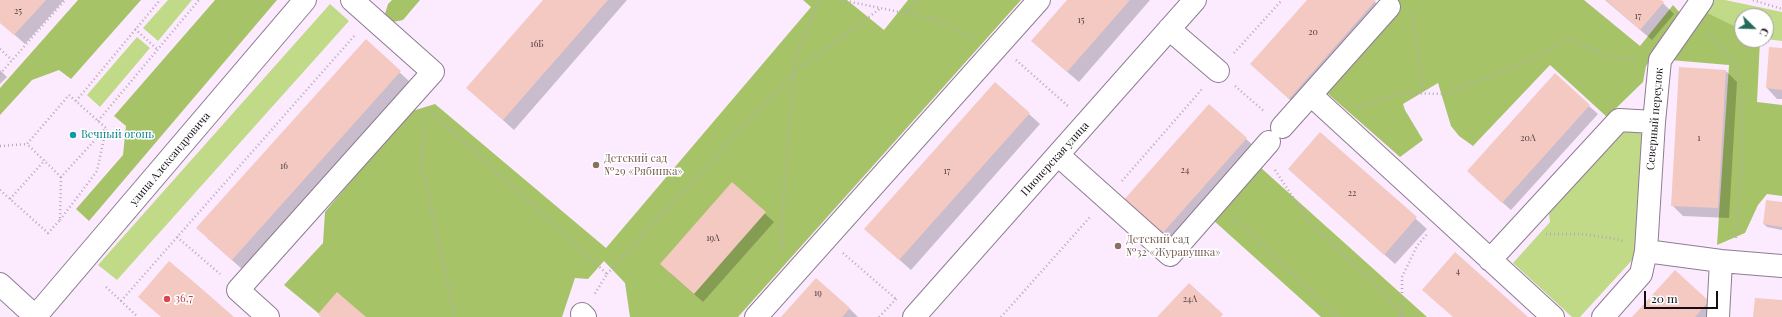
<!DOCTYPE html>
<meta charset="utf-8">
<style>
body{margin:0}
#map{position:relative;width:1782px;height:317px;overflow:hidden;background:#fcebff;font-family:"Playfair Display",serif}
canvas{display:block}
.north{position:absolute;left:1734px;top:8px;width:40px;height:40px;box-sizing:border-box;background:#fff;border:1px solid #a19ea1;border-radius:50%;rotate:113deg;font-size:11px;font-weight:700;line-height:16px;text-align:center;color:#140d15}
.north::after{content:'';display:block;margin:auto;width:14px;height:18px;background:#25695b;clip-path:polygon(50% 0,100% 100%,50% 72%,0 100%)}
.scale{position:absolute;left:1644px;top:291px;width:74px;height:18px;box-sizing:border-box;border:2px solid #140d15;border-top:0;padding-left:5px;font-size:12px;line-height:14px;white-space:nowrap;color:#140d15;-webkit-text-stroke:3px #fff;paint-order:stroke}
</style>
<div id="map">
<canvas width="1782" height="317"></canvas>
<div class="north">С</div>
<div class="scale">20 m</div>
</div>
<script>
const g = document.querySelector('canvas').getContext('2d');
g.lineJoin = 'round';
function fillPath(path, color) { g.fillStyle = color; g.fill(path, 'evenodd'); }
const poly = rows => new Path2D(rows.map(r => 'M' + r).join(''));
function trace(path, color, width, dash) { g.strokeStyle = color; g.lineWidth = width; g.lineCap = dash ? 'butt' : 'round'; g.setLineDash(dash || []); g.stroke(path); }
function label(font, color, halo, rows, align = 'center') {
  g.font = font + ' "Playfair Display",serif'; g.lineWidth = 3; g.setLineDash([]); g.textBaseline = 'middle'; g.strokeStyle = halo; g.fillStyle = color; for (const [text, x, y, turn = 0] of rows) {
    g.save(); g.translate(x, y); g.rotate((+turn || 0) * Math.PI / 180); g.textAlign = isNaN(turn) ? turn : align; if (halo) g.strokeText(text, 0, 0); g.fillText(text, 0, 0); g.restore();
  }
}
fillPath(poly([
 [168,0,192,0,158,41,143,28],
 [1708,0,1725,0,1782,12,1782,41,1766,39,1766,16,1742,16,1742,36,1701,10],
 [330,4,349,21,117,280,98,265],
 [137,37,150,48,100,107,87,95],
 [1621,128,1645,131,1634,258,1580,317,1572,317,1513,263,1550,222,1548,207]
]), '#c0da88');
fillPath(poly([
 [78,0,141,0,71,79,59,70,32,80,0,115,0,88],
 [215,0,277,0,89,221,76,209,123,155,126,126,114,116],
 [392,0,420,0,403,20,393,22,385,14,388,4],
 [803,0,847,0,884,30,908,0,1021,0,738,317,630,317,625,283,604,261,588,279,575,278,562,317,323,317,284,285,323,243,325,212,409,112,435,104,606,248,811,7],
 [1388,0,1584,0,1640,46,1673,5,1681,14,1646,66,1643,82,1607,117,1550,65,1473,146,1459,136,1451,126,1438,83,1403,104,1405,110,1423,140,1400,157,1326,92,1399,10],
 [1701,10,1742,30,1742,40,1760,40,1757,102,1782,105,1782,196,1767,194,1758,205,1745,233,1717,245,1729,65,1670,60],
 [1260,167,1427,317,1321,317,1213,220]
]), '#a7c368');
fillPath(poly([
 [0,0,64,0,25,44,0,22],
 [544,0,627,0,514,130,467,88],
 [1068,0,1150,0,1079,82,1043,51],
 [1309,0,1373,0,1386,12,1300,109,1251,64],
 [1605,0,1660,0,1674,14,1652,40],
 [366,41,410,82,242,269,207,238],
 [1782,49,1782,99,1777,99,1767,88],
 [1680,68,1726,71,1737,82,1729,218,1683,216,1672,205],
 [0,70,7,77,0,84],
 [1209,105,1257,149,1171,246,1134,212],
 [1589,106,1598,114,1511,210,1477,180],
 [1029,114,1040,124,911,270,876,239],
 [1321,133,1427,229,1395,264,1300,179],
 [732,184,774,222,703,302,670,273],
 [1782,203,1782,230,1767,227,1764,224],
 [816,279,850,309,858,317,783,317],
 [1709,302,1715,317,1633,317]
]), '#0003');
fillPath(poly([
 [0,0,46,0,14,35,0,23],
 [543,0,608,0,503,120,466,88],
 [1067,0,1130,0,1067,72,1031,41],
 [1307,0,1376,0,1289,99,1250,64],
 [1606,0,1661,0,1664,2,1640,30],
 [366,39,401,71,232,260,196,228],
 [1769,47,1782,48,1782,90,1766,88],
 [1679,67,1726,70,1718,208,1671,206],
 [1555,73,1590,105,1502,203,1467,171],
 [995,82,1030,113,899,260,864,229],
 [1209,104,1247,138,1160,236,1122,202],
 [1320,132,1417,217,1384,255,1288,169],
 [732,182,766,212,694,294,660,264],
 [1766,200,1782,202,1782,227,1763,224],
 [1455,252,1528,317,1453,317,1422,290],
 [169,261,194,282,234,317,161,317,138,297],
 [1675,270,1709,301,1695,317,1632,317],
 [816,278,850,308,842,317,781,317],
 [1189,283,1223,314,1221,317,1157,317],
 [337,292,366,317,321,317,318,314],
 [1755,298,1782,300,1782,317,1753,317]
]), '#f3c9c2');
const minor = poly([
 [1702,0,1660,60,1654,122,1646,251,1721,261,1782,266],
 [1169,29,1218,71],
 [1311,95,1553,317],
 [1282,127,1389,7],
 [1058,155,1170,255,1269,142],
 [1490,260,1619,120,1654,122],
 [0,284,36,317],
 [582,314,585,317],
 [35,317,305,0],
 [268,317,238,290,433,72,352,0],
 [756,317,1039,0],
 [914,317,1195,0],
 [1603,317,1641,274,1646,251],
 [1718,317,1721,261]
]);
trace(minor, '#8e7c92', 24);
trace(poly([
 [842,0,938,20,974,38],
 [1753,0,1782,9],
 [906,13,917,0],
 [1412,14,1424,93],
 [135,29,157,49],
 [1707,33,1735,63,1741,84,1742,162,1736,238],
 [0,49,12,60],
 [1234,53,1282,0],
 [1016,60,1068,106],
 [0,74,65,0],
 [1235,86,1265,112],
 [69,95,106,128,61,177,27,144,69,95],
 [76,101,160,0],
 [1359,107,1401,93,1447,94,1532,59,1568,39,1609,56,1636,59],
 [429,110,607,274,594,295],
 [425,117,422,166,455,317],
 [98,121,199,0],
 [0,146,27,144],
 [1275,170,1310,223,1375,284,1402,315],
 [1122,181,1203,88],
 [0,190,48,233,60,220,61,177],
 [10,199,45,160],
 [1232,219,1238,221,1338,317],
 [60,220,97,171,106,129],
 [1546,234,1581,234,1616,239,1623,241],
 [177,237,220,274],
 [783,250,781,230,795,58,819,0],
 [843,253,896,299],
 [607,274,794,72,881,8],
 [106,287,138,317],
 [121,301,355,35],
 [879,317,897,298],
 [1001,317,1091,216],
 [1402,317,1402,277,1417,246,1428,233]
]), '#b6a8b8', 2.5, [1, 3]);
trace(minor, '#fff', 22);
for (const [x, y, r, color] of [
 [73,135,4,"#0f9aa8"],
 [596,165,4,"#8d6e63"],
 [1118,246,4,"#8d6e63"],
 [167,299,4,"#e0444e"]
]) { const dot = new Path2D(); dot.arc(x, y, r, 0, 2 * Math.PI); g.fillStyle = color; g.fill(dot); trace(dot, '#fff', 1.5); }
label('9px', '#4c3c40', null, [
 ["25",18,11],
 ["17",1638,16],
 ["15",1081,20],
 ["20",1313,32],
 ["16Б",537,44],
 ["20А",1528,138],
 ["1",1699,138],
 ["16",284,166],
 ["24",1185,170],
 ["17",947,171],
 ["22",1352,193],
 ["19А",713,238],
 ["4",1458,271],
 ["19",818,293],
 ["24А",1190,299]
]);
label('11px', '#140d15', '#fff', [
 ["Северный переулок",1655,119,-85],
 ["улица Александровича",170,159,-50],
 ["Пионерская улица",1055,159,-48]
]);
label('11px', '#0d838f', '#fff', [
 ["Вечный огонь",81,135]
], 'left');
label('11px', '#785e54', '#fff', [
 ["Детский сад",604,159],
 ["№29 «Рябинка»",604,172],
 ["Детский сад",1126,240],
 ["№32 «Журавушка»",1126,253]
], 'left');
label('11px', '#be3a42', '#fff', [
 ["36,7",175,299]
], 'left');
</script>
